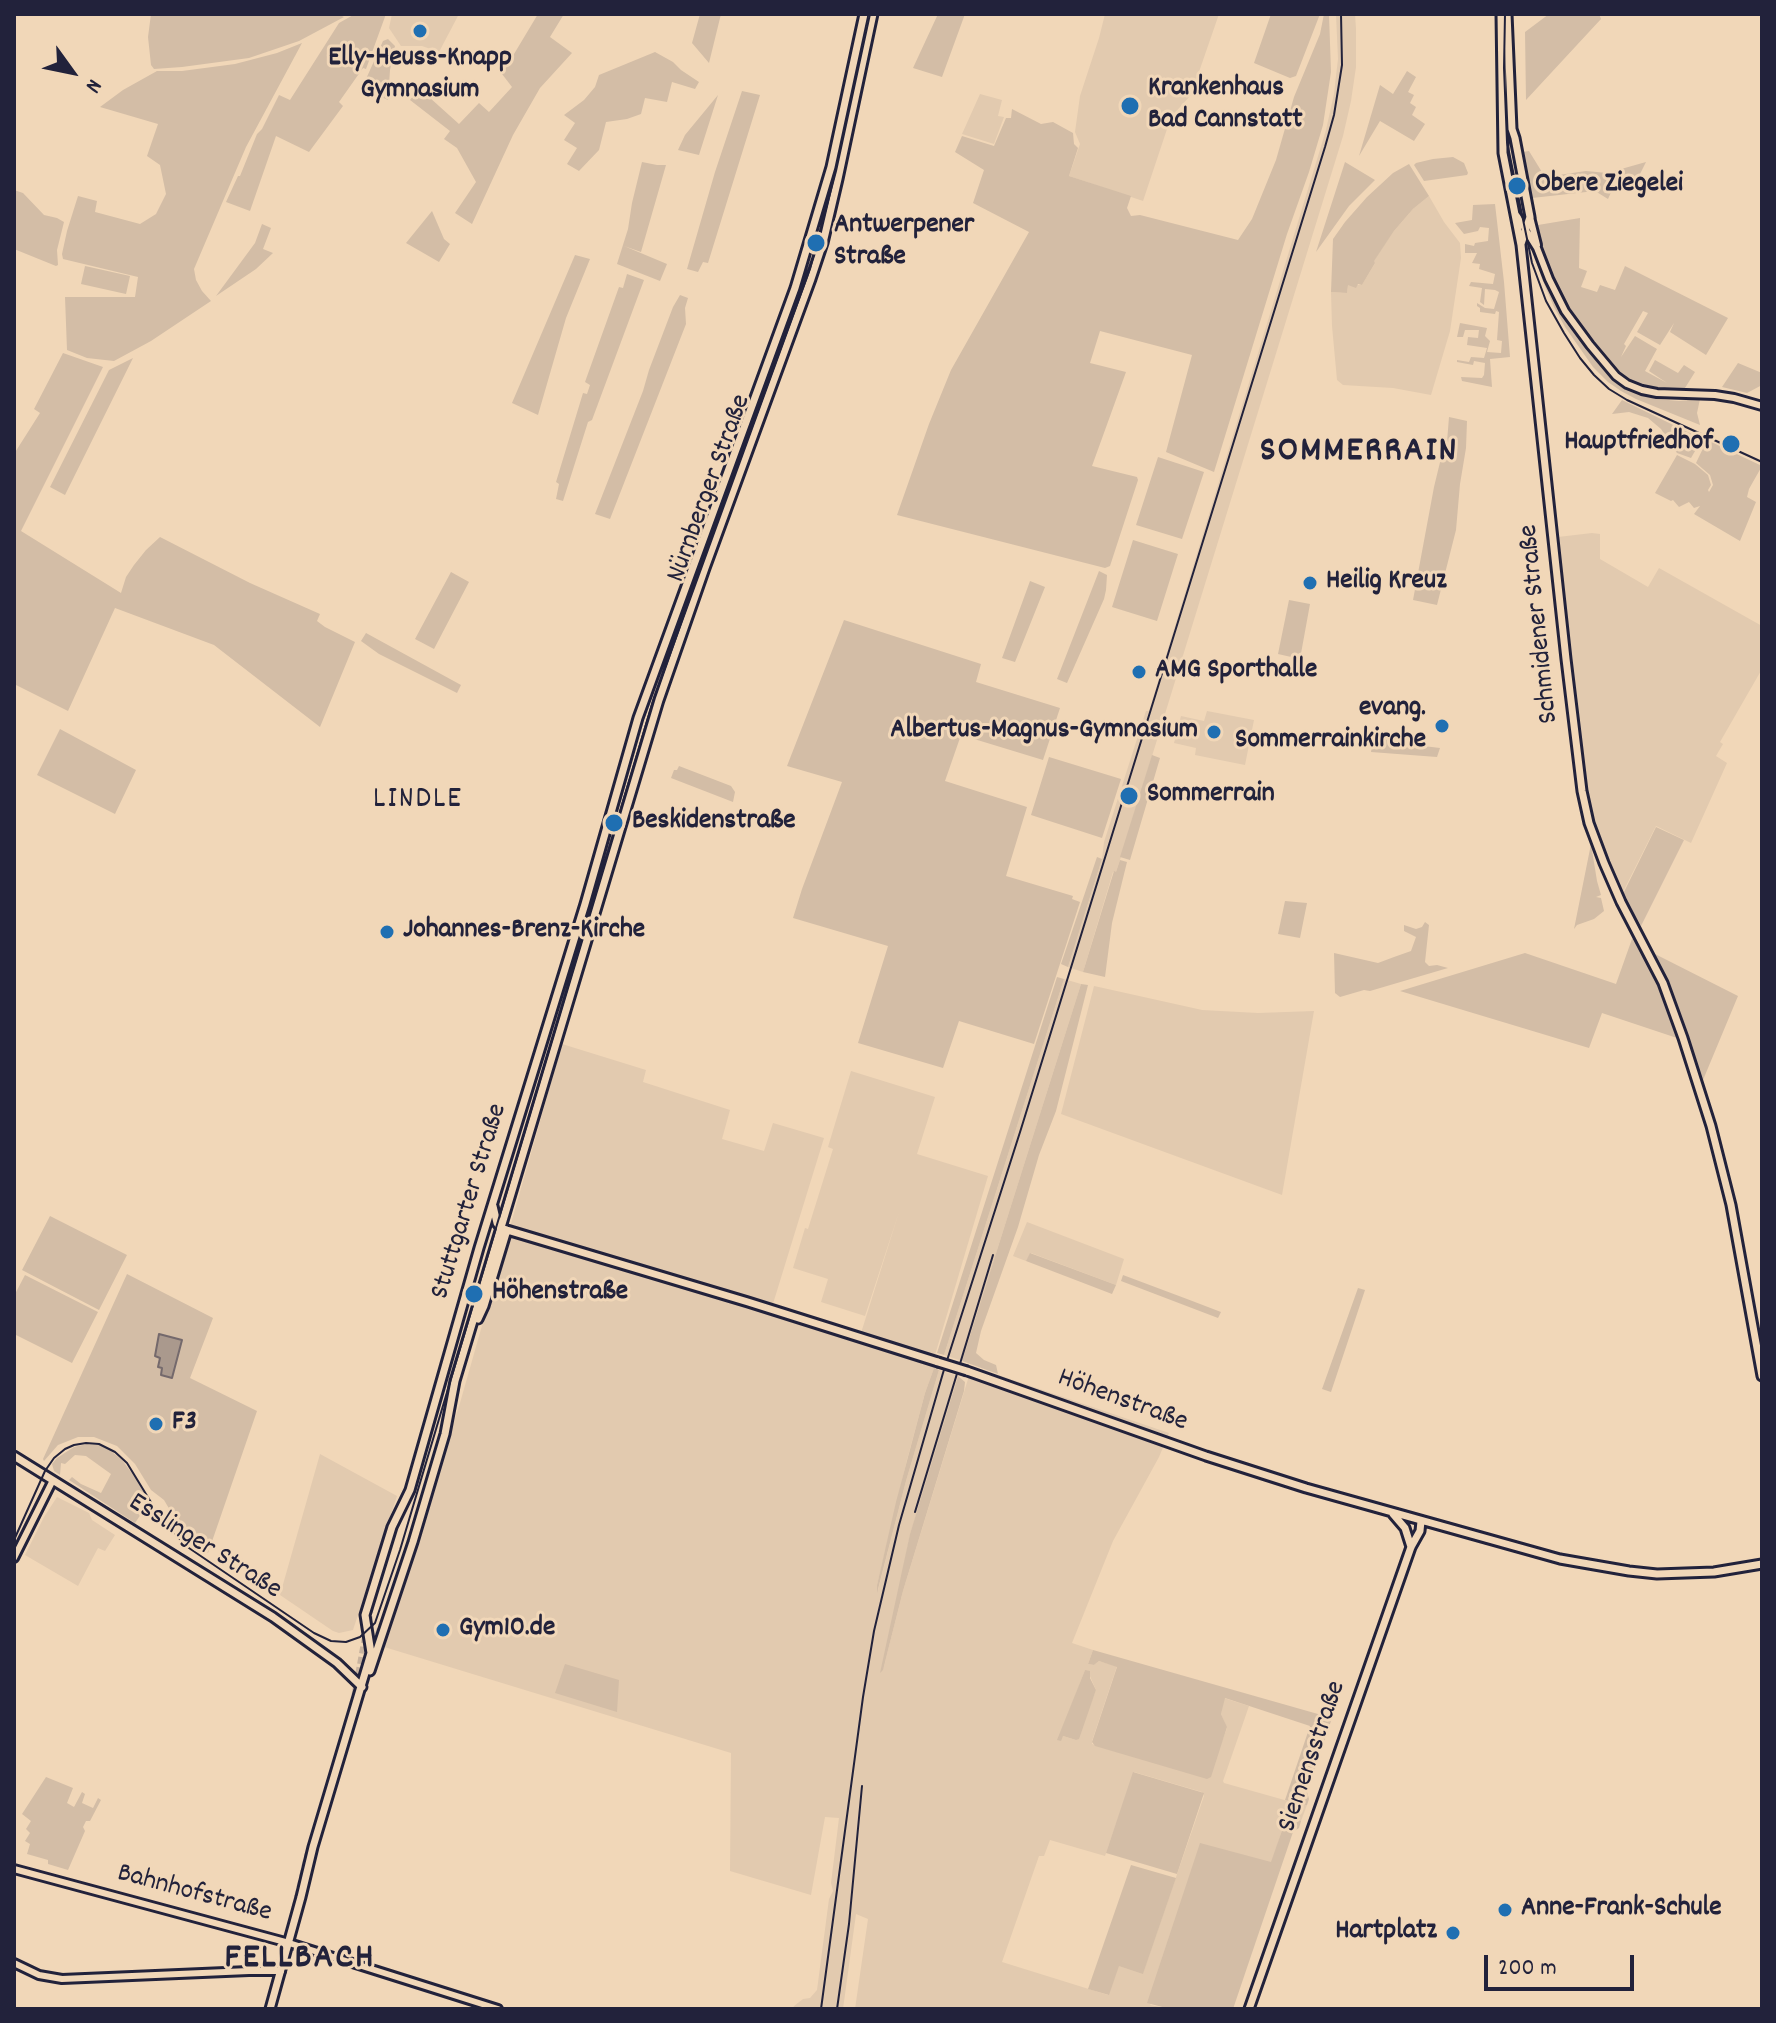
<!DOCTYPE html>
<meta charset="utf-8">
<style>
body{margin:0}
#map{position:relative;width:1776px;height:2023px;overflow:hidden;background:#f1d7b8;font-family:Dekko,sans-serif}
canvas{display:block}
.frame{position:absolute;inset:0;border:16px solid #22223b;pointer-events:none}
.north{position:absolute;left:32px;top:32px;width:80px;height:80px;-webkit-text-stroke:6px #f1d7b8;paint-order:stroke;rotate:123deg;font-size:22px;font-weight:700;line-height:32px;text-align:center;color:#22223b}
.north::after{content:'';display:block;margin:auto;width:28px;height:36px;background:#22223b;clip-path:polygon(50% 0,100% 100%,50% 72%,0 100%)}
.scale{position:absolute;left:1484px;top:1955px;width:150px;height:36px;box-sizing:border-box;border:4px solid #22223b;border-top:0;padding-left:10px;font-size:24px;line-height:28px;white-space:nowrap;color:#22223b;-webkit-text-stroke:6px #f1d7b8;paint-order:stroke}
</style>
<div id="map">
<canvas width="1776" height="2023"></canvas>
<div class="frame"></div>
<div class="north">N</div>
<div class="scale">200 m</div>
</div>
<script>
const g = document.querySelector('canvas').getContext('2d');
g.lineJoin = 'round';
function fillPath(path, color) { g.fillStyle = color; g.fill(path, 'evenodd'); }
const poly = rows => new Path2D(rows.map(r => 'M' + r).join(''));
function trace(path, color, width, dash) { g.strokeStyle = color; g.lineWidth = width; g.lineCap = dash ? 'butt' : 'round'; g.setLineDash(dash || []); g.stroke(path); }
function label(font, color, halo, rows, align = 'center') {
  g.font = font + ' Dekko,sans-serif'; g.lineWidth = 6; g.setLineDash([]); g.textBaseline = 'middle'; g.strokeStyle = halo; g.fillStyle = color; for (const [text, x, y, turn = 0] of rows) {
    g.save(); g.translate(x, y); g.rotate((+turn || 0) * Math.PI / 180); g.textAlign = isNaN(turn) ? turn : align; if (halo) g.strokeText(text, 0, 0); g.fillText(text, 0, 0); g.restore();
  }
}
fillPath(poly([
 [392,14,459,14,439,52,422,46,401,46,389,28],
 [1105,14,1219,14,1191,95,1171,117,1143,201,1069,176,1080,144,1075,132,1080,96,1099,38],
 [1336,14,1355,14,1356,29,1356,67,1351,101,1343,136,1120,860,1116,872,1113,872,1083,972,1068,967,1102,859,1104,842,1146,711,1149,711,1326,130,1334,94,1336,76,1338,59],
 [980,94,1002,100,998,116,1004,117,994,144,962,134],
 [1429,196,1444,222,1460,243,1461,258,1450,331,1431,395,1393,388,1343,385,1337,380,1332,326,1331,292,1347,293,1348,285,1362,285,1375,263,1373,261,1394,231,1413,209],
 [1592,533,1600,534,1600,559,1648,587,1659,568,1762,626,1762,669,1720,742,1723,744,1716,756,1727,763,1691,843,1656,826,1622,894,1599,839,1585,786,1558,537],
 [1207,711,1254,720,1245,765,1195,755,1196,748,1174,743,1181,716,1204,721],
 [1064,979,1081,984,962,1361,944,1355],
 [1094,986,1202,1010,1258,1013,1314,1011,1282,1195,1061,1114],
 [562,1044,646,1070,643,1082,730,1110,722,1139,764,1151,773,1123,824,1138,772,1307,861,1333,899,1212,865,1316,821,1302,828,1279,793,1268,805,1228,808,1229,833,1149,828,1147,851,1071,935,1097,917,1154,988,1176,935,1355,934,1368,925,1393,907,1460,877,1585,878,1590,906,1481,939,1370,958,1376,910,1535,883,1670,903,1591,972,1366,1169,1433,1159,1457,1113,1541,1072,1643,1093,1650,1088,1664,1094,1665,1099,1661,1117,1666,1092,1741,1092,1744,1208,1778,1227,1728,1221,1714,1224,1698,1249,1706,1223,1781,1224,1783,1288,1801,1291,1794,1297,1796,1295,1804,1307,1805,1301,1821,1286,1817,1272,1863,1150,2005,1170,2009,855,2009,868,1919,856,1914,843,2009,793,2009,794,2006,803,1999,810,1998,817,1990,829,1899,833,1891,831,1883,839,1818,825,1817,811,1895,730,1871,731,1753,381,1646,460,1403],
 [1085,1670,1089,1674,1096,1690,1076,1740,1063,1736,1058,1740],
 [1134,1772,1202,1792,1204,1796,1143,1973,1119,1965,1108,1995,1002,1962,1039,1856,1044,1856,1050,1840,1105,1856],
 [1027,1222,1124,1259,1116,1285,1031,1253,1026,1261,1013,1256],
 [320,1454,397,1496,353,1630,339,1633,333,1631,280,1595],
 [57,1497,89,1513,92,1520,115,1535,105,1551,98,1548,78,1586,25,1555,44,1517]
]), '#e2caaf');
fillPath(poly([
 [151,14,338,14,344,17,299,41,249,58,182,67,154,69,151,65,148,37],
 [355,14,386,14,366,69,363,68,339,102,343,106,309,152,276,136,250,211,226,202,238,176,240,176,257,134,262,129,279,95,290,100,339,23],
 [538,14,564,14,550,37,572,53,540,88,513,135,472,224,455,213,476,182,457,148,444,139,450,131,410,100,419,88,459,124,479,103,489,112,512,87,502,74],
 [700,14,721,14,709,63,692,43],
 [938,14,965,14,942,77,913,68],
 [1271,14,1320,14,1296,76,1290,78,1254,63],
 [1324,14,1329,14,1331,72,1323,125,1309,172,1287,234,1214,472,1166,452,1192,355,1100,331,1090,363,1126,372,1092,466,1137,477,1138,480,1110,566,1105,568,897,515,929,424,951,370,1029,232,973,203,984,170,955,152,962,136,994,146,1006,118,1011,118,1012,109,1041,124,1053,122,1073,133,1074,144,1078,148,1069,176,1131,196,1127,208,1131,216,1140,215,1238,240,1252,219,1276,160,1294,97,1320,34],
 [1549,14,1599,14,1601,19,1526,100,1525,32],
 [388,39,395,46,390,70,388,100,362,88,383,41],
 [302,43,246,147,194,269,196,280,202,291,211,301,151,341,114,361,87,358,67,350,65,297,135,297,138,277,63,259,62,254,67,231,78,196,97,201,95,212,140,224,156,214,166,194,160,165,147,156,158,124,100,107,123,90,157,71,182,71,235,64,277,53],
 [655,52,673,62,681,70,699,82,695,89,672,82,667,102,645,98,641,114,627,119,606,122,599,150,579,171,567,164,577,148,564,140,575,123,564,115,584,100,595,87,599,75],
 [1407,71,1416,77,1408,92,1414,95,1410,103,1416,107,1412,115,1425,124,1414,141,1380,121,1359,156,1380,85,1393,94],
 [742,91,760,95,708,263,703,262,698,272,687,269,715,172],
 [718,95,699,155,678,150,685,135],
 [1529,151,1545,177,1586,171,1607,173,1646,162,1635,184,1618,177,1608,199,1595,191,1532,198,1523,152],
 [1453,157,1464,163,1468,173,1467,175,1424,181,1414,165,1416,163,1433,159],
 [642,162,657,165,666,165,641,252,624,246,667,264,660,281,617,264,628,229,632,203],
 [1345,162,1375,180,1349,206,1316,252],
 [1409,164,1429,196,1413,209,1394,231,1374,261,1375,263,1362,285,1358,284,1356,288,1348,285,1347,293,1331,292,1333,239,1345,222,1367,197,1393,173],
 [14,190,23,193,44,215,57,218,64,222,57,250,58,265,56,266,14,249],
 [1495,204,1504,282,1510,357,1490,359,1492,387,1462,381,1461,377,1482,378,1484,375,1485,363,1474,361,1473,365,1457,362,1457,360,1469,362,1471,357,1484,358,1487,348,1467,345,1468,337,1478,338,1479,330,1465,330,1463,337,1457,337,1460,323,1487,328,1485,336,1490,341,1487,352,1501,353,1502,341,1497,340,1499,312,1496,311,1495,314,1480,312,1480,308,1477,306,1477,303,1485,308,1494,309,1499,292,1495,290,1485,289,1484,305,1480,302,1482,288,1469,286,1471,282,1493,284,1495,274,1479,269,1480,264,1472,263,1477,253,1465,253,1465,244,1474,246,1475,243,1488,241,1489,228,1480,227,1478,231,1464,234,1455,223,1472,220,1473,205],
 [432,211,444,239,450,244,439,262,406,243],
 [1580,218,1579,268,1587,271,1581,287,1597,292,1600,285,1615,290,1625,266,1728,318,1706,355,1670,332,1674,323,1660,345,1637,332,1648,313,1643,311,1624,344,1626,346,1621,357,1635,336,1657,349,1645,371,1667,383,1649,371,1655,360,1678,373,1684,365,1695,372,1685,388,1657,388,1642,385,1630,380,1619,372,1608,360,1568,308,1545,259,1538,225],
 [262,224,271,228,263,249,273,253,256,269,216,296,255,243],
 [1533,250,1557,305,1590,353,1612,379,1637,394,1657,399,1679,401,1700,399,1697,413,1700,425,1636,399,1621,391,1608,382,1593,367,1565,327,1554,307,1542,279],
 [575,255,590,259,566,318,538,415,512,403],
 [85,266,130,276,126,294,81,284],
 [627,274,644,280,592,420,588,422,563,501,556,499,559,484,556,482,583,393,587,394,590,385,585,382,619,287,623,288],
 [680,295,688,298,685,308,686,324,610,519,595,514,643,391,649,370,673,307],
 [63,353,103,367,21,531,121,593,126,577,134,565,146,550,160,537,250,583,320,614,317,621,325,627,355,642,320,727,214,645,115,608,68,711,14,684,14,454,40,413,34,409],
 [133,358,65,495,50,487,109,370],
 [1738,363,1762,373,1762,385,1747,393,1722,387],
 [1622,400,1702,439,1691,458,1677,453,1661,429,1648,418,1629,412,1612,414],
 [1449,417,1467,421,1466,448,1460,484,1456,530,1437,605,1413,600,1434,487,1442,454,1447,442],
 [1707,440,1762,466,1749,489,1747,497,1756,502,1740,541,1694,514,1700,506,1694,508,1689,502,1679,507,1673,500,1671,501,1655,493,1677,455,1695,464,1708,475,1711,485,1708,490,1709,492,1713,485,1710,475,1696,463],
 [1158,457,1204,472,1182,539,1136,525],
 [1133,540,1178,554,1157,621,1112,607],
 [1099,571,1107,575,1106,590,1104,599,1067,683,1057,679],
 [451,572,469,582,434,649,415,639],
 [1030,581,1045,587,1015,662,1002,658],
 [1289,600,1310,604,1300,659,1278,654],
 [844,620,981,664,976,682,1060,708,1043,760,961,735,945,781,1027,807,1006,876,1073,896,1072,899,1080,902,1034,1044,959,1021,943,1068,858,1043,888,946,793,918,802,889,842,782,787,766],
 [366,633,461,685,457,693,379,654,361,641],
 [60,729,136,770,115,814,37,775],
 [1399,731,1412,736,1415,745,1440,748,1437,757,1371,752,1374,734],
 [1152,755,1160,758,1130,860,1120,857],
 [1049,757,1121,779,1102,838,1031,815],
 [679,766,731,786,735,792,733,802,671,778,674,770,677,770],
 [1656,827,1684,840,1641,926,1623,894],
 [1591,844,1597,881,1601,895,1596,897,1601,898,1604,911,1594,919,1577,925,1574,929],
 [1097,857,1102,859,1068,967,1061,964],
 [1120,860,1127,862,1112,923,1105,977,1083,972,1114,871,1116,872],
 [1285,901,1307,903,1300,938,1278,934],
 [1425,922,1429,925,1425,962,1429,966,1437,965,1448,968,1370,991,1364,990,1340,997,1335,993,1334,953,1378,963,1394,957,1411,951,1416,937,1404,931,1404,925,1416,929,1422,927],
 [1635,938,1663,997,1680,1039,1602,1013,1589,1048,1400,991,1525,953,1616,984,1632,939],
 [1655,954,1738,996,1703,1080,1701,1079,1672,994],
 [1057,977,1064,979,944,1355,937,1353],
 [1081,984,1088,985,1056,1111,1039,1155,1018,1227,981,1331,976,1353,984,1360,996,1365,998,1374,962,1361],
 [50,1216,127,1255,99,1310,22,1270],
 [1030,1253,1116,1285,1112,1294,1026,1261],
 [127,1274,213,1318,190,1378,257,1411,208,1553,180,1527,164,1500,151,1490,135,1464,117,1446,94,1437,78,1437,58,1445,44,1461,43,1459],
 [25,1275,98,1312,72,1363,14,1334,14,1296],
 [1123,1275,1187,1299,1221,1312,1218,1318,1121,1281],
 [1358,1288,1365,1290,1331,1392,1322,1389],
 [934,1368,939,1370,906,1481,877,1593,877,1585,896,1502,925,1393],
 [958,1376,965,1382,964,1391,903,1591,883,1670,880,1673,910,1534],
 [87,1444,100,1445,111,1451,122,1460,137,1480,149,1502,135,1523,69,1480,72,1477,81,1484,101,1493,111,1474,86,1456,75,1455,65,1464,61,1463,60,1475,54,1471,52,1464,57,1458,74,1447],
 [1093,1650,1332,1718,1307,1792,1309,1799,1307,1805,1294,1804,1297,1796,1291,1794,1289,1801,1285,1800,1310,1726,1225,1698,1221,1714,1227,1727,1211,1777,1207,1779,1095,1746,1092,1742,1117,1667,1099,1661,1094,1665,1088,1664],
 [565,1664,619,1680,617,1712,555,1693],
 [1085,1670,1090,1671,1090,1678,1096,1690,1079,1739,1076,1740,1063,1736,1061,1741,1057,1740],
 [1133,1772,1204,1793,1177,1874,1106,1853],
 [46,1777,73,1788,67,1803,74,1807,82,1792,85,1794,82,1803,93,1808,98,1798,101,1800,90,1821,86,1821,83,1827,85,1831,68,1870,48,1864,48,1860,27,1854,30,1844,25,1841,30,1833,26,1829,31,1821,22,1814],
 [1287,1816,1301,1821,1299,1828,1293,1832,1233,2009,1170,2009,1147,2003,1200,1843,1271,1862],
 [1131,1865,1176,1878,1143,1974,1119,1966,1109,1995,1088,1989]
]), '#d3bda6');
const water = poly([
 [159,1334,182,1340,172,1378,161,1375,162,1368,158,1367,160,1358,155,1356,159,1334]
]);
fillPath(water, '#aa998d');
trace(water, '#74696c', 2);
trace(poly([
 [370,1655,382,1625],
 [355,1695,370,1612],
 [295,1908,308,1854]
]), '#c8b39f', 7, [7, 3.5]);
const tertiary = poly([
 [1517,216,1537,248,1549,279,1565,311,1590,345,1616,376,1627,384,1642,390,1657,393,1715,395,1734,398,1762,406],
 [1530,217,1537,245],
 [14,1558,52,1482],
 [14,1869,289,1943,498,2009],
 [14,1963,39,1975,62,1979,249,1971,281,1971]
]);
const secondary = poly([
 [1501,14,1503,153,1521,245,1566,659,1582,791,1589,823,1604,863,1621,902,1663,983,1683,1038,1711,1126,1731,1205,1762,1376],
 [1507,14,1512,129,1515,138,1530,217,1521,244],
 [493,1206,497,1223,501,1228,507,1230,748,1302,938,1362],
 [478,1319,484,1306,507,1230],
 [967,1371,1206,1456,1306,1488,1560,1559,1629,1571,1657,1574,1714,1572,1762,1564],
 [14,1456,273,1617,337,1663,362,1687],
 [1393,1514,1405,1528,1411,1547],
 [370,1671,413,1542,445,1434,455,1381,659,700,705,568,811,279,823,243,838,179,873,14],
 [270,2009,301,1897,313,1847,371,1653,365,1615,392,1527,410,1490,479,1248,585,904,638,718,795,288,831,167,864,14],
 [1249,2009,1411,1547,1420,1531,1421,1521]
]);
trace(tertiary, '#22223b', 12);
trace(secondary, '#22223b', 13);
trace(tertiary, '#f1d7b8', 6);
trace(secondary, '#f1d7b8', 7);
trace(poly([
 [1505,14,1504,68,1507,142,1532,263,1546,301,1564,333,1580,358,1594,375,1609,389,1627,400,1762,462],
 [14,1540,45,1471,54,1458,65,1449,74,1445,86,1443,99,1444,115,1452,127,1463,160,1517,186,1546,314,1633,331,1641,346,1642,360,1637,375,1623,400,1550,653,701,810,269,836,171,870,14]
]), '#22223b', 2);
trace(poly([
 [915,1512,993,1255],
 [821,2009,863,1697,874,1631,899,1525,943,1373,1021,1129,1325,147,1334,115,1342,65,1341,14],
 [837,2009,849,1924,862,1786]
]), '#22223b', 2);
const secondaryBridge = poly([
 [938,1362,967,1371]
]);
trace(secondaryBridge, '#22223b', 13, []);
trace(secondaryBridge, '#f1d7b8', 7);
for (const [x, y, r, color] of [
 [420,31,8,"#1f6fb2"],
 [1130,106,10,"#1f6fb2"],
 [1517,186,10,"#1f6fb2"],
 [816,243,10,"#1f6fb2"],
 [1731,444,10,"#1f6fb2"],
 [1310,583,8,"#1f6fb2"],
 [1139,672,8,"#1f6fb2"],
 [1442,726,8,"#1f6fb2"],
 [1214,732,8,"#1f6fb2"],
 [1129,796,10,"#1f6fb2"],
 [614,823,10,"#1f6fb2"],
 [387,932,8,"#1f6fb2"],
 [474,1294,10,"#1f6fb2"],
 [156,1424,8,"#1f6fb2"],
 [443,1630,8,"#1f6fb2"],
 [1505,1910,8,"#1f6fb2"],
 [1453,1933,8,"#1f6fb2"]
]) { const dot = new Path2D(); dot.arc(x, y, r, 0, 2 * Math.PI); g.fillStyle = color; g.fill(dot); trace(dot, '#f1d7b8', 3); }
label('bold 28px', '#22223b', '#f1d7b8', [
 ["Elly-Heuss-Knapp",420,60,"center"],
 ["Gymnasium",420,92,"center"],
 ["Krankenhaus",1148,90],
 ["Bad Cannstatt",1148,122],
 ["Obere Ziegelei",1535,186],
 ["Antwerpener",834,227],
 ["Straße",834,259],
 ["Hauptfriedhof",1713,444,"right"],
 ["Heilig Kreuz",1326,583],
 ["AMG Sporthalle",1155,672],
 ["evang.",1426,710,"right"],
 ["Sommerrainkirche",1426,742,"right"],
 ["Albertus-Magnus-Gymnasium",1198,732,"right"],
 ["Sommerrain",1147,796],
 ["Beskidenstraße",632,823],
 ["Johannes-Brenz-Kirche",403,932],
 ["Höhenstraße",492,1294],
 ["F3",172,1424],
 ["Gym10.de",459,1630],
 ["Anne-Frank-Schule",1521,1910],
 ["Hartplatz",1437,1933,"right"]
], 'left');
label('28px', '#22223b', '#f1d7b8', [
 ["Nürnberger Straße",711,489,-70],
 ["Schmidener Straße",1541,624,-96],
 ["Stuttgarter Straße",471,1202,-73],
 ["Höhenstraße",1122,1402,20],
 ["Esslinger Straße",204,1548,32],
 ["Siemensstraße",1314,1757,-71],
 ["Bahnhofstraße",194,1895,15]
]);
g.letterSpacing = '2px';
label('30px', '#22223b', '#f1d7b8', [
 ["LINDLE",418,802]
]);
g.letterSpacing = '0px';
g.letterSpacing = '2px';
label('bold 36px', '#22223b', '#f1d7b8', [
 ["SOMMERRAIN",1359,454],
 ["FELLBACH",300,1961]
]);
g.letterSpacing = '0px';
</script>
